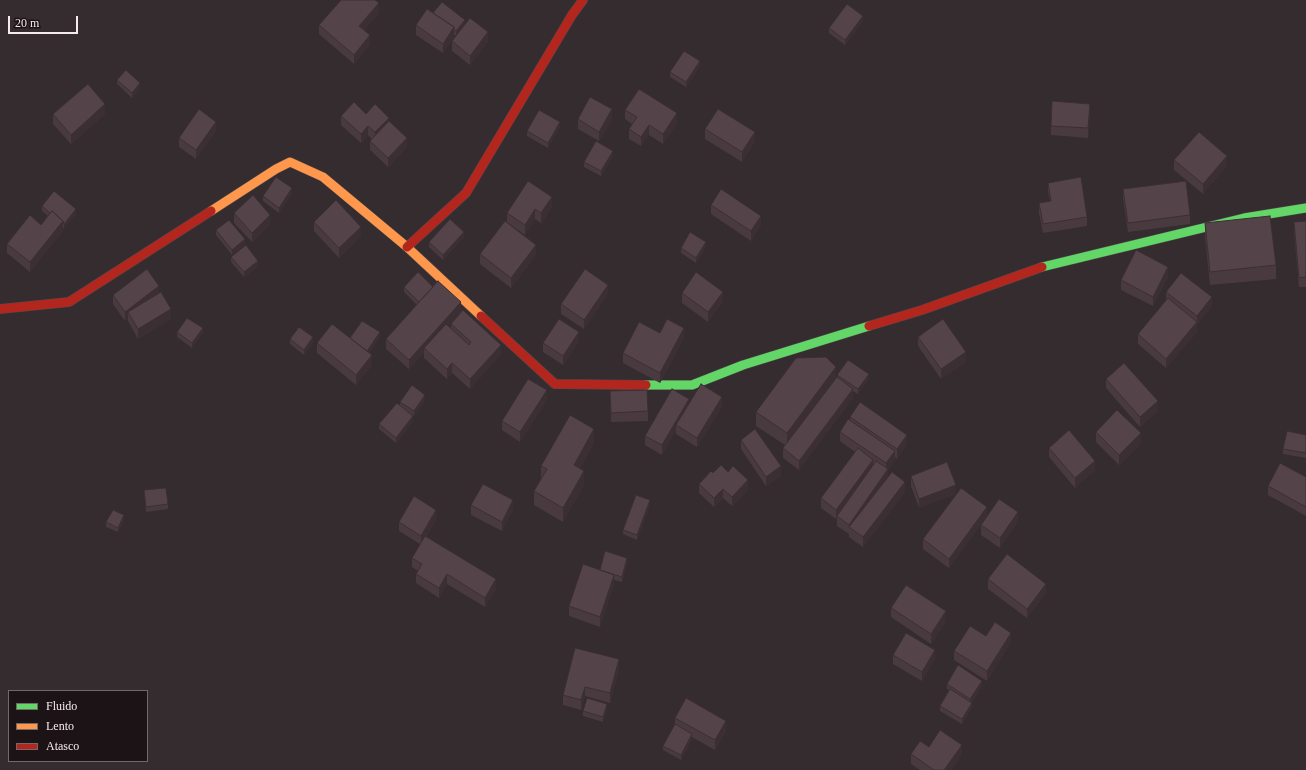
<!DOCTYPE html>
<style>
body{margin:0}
#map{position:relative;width:1306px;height:770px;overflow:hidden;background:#342c2f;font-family:"Times New Roman",serif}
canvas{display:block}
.legend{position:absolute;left:8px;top:690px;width:140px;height:72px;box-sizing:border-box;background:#1b1316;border:1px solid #72696c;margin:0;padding:5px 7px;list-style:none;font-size:12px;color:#f5eaee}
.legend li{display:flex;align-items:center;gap:8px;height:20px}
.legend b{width:20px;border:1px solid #72696c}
.scale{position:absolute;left:8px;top:16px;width:70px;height:18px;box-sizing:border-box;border:2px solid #f5eaee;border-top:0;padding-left:5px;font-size:12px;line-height:14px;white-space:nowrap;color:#f5eaee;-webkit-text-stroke:3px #1b1316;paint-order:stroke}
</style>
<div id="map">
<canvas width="1306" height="770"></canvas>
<ul class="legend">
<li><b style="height:5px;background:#63d668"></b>Fluido</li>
<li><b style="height:5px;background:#ff974d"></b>Lento</li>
<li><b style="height:5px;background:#b3261e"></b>Atasco</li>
</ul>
<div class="scale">20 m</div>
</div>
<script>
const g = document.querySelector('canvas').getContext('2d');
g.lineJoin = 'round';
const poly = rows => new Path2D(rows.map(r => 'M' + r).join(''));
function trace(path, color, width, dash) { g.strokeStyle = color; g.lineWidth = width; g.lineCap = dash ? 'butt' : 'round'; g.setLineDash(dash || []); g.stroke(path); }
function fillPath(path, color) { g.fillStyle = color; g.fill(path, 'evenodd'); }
const fast = poly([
 [1042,267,1244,218,1306,208],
 [646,385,692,385,743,365,869,326]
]);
const slow = poly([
 [211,211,276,169,290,162,323,177,407,247,481,316]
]);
const jam = poly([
 [407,247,466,193,572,15,583,0],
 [0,309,69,302,211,211],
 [481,316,555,384,646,385],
 [869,326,922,310,1042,267]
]);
trace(fast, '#4f484b', 10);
trace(slow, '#4f484b', 10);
trace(jam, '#4f484b', 10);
trace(fast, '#63d668', 9);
trace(slow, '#ff974d', 9);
trace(jam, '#b3261e', 9);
fillPath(poly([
 [379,13,364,30,370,45,354,64,319,34,319,25],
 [433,13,465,25,456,36,454,35,454,37,443,53,416,35,416,25],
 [863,21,845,45,829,33,829,28],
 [452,41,488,42,470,65,452,51],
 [700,66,686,87,670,77,670,72],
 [117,80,140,88,132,98,117,84],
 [625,110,677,123,663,144,649,135,641,146,629,139,629,129,632,124,625,119],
 [53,114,105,114,71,144,53,124],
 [366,114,389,121,407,147,388,167,370,150,370,141,372,139,368,135,361,143,341,125,341,116],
 [1090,114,1088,138,1051,135,1051,126],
 [578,119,612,119,599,141,578,129],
 [560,127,548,148,527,136,527,131],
 [705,129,755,141,742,162,705,139],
 [216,131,196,159,179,147,179,138],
 [613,156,601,176,584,167,584,162],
 [1174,160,1227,165,1203,194,1174,170],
 [1048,183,1087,217,1087,226,1043,233,1039,213,1039,203,1050,201,1048,192],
 [1123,189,1190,215,1190,224,1128,232,1123,198],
 [292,193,279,213,263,201,263,196],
 [711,205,761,225,751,241,711,214],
 [42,206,76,214,63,229,63,231,30,272,7,253,7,244,41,225,48,216,42,211],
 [552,207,541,223,535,219,525,235,507,222,536,255,511,288,480,264,480,254,507,222,507,213],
 [234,213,270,224,252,242,234,223],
 [1306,221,1306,287,1299,287,1294,232,1294,222],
 [314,222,361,236,339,258,314,231],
 [1205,223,1276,265,1276,279,1210,285,1205,237],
 [216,230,245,244,232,255,216,235],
 [464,237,443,260,429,247,429,242],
 [706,247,696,263,681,253,681,248],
 [231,257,258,266,244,277,231,262],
 [1168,277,1153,306,1121,290,1121,280],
 [404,287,461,312,448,326,451,328,451,324,501,354,470,389,452,373,447,379,424,358,424,353,409,369,386,349,386,339,417,305,404,292],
 [1166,292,1212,306,1197,325,1197,332,1166,368,1138,344,1138,334,1166,301],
 [159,293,171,319,138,339,128,321,128,319,125,321,113,304,113,295],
 [682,293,723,301,708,322,682,303],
 [608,294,584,329,561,314,561,304],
 [177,332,203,333,192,348,177,337],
 [660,333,684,338,660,383,623,363,623,353],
 [380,337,369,353,372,365,356,385,317,353,317,343,350,338],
 [918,337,966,362,941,379,918,346],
 [290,339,313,342,304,355,290,344],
 [579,341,563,365,543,352,543,343],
 [837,375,869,379,858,394,853,391,853,398,799,470,783,458,783,448,785,445,756,426,756,412,836,378,837,377],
 [1106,379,1158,411,1140,427,1106,388],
 [610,391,648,411,648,421,611,422],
 [425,400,414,416,407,411,413,421,396,443,379,429,379,424,400,405,400,402],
 [547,400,520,442,502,430,502,421],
 [689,404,722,407,697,447,676,434,676,430,662,455,645,445,645,436],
 [850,417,907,444,897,459,895,457,895,460,888,470,888,477,905,492,863,547,849,537,849,534,837,526,837,517,836,519,821,508,821,498,855,452,840,441,840,432,850,420],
 [1096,432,1141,443,1119,465,1096,442],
 [1306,435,1306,458,1283,454,1283,449],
 [741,440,781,476,766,486,741,449],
 [594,443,580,468,584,485,563,522,534,505,534,491,541,480,541,466],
 [1049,448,1095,470,1075,488,1049,457],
 [911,476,956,494,919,508,911,486],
 [1306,477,1306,516,1268,495,1268,486],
 [699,484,748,490,732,506,723,498,714,507,699,493],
 [144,490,168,504,168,509,146,512],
 [471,505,513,510,502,531,471,515],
 [650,505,637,540,623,534,623,530],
 [987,517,1018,521,1000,548,981,535,981,525,986,518,949,568,923,549,923,539],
 [124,520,118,532,106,527,106,522],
 [436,520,426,537,496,589,485,607,447,584,439,598,416,583,416,574,418,571,412,567,412,558,420,544,399,531,399,522],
 [627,563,622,582,614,580,614,584,600,627,569,616,569,606,600,570],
 [988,579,1046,593,1027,618,988,589],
 [891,608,946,621,931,644,891,617],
 [986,636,1011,642,987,681,954,660,954,651],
 [893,655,935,659,922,681,893,664],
 [619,669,610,703,585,696,581,710,563,705,563,695],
 [947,684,982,686,972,702,972,707,962,724,940,711,940,706,949,690,947,689],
 [607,709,603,722,583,716,583,711],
 [675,718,726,731,715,750,692,737,692,739,681,760,663,750,663,746,675,725],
 [929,747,962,754,951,770,920,770,911,764,911,754]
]), '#493a40');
fillPath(poly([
 [379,3,379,13,359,36,359,26],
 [863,16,863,21,845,45,845,40],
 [465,20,465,25,456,36,456,31],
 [454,27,454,37,443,53,443,44],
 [488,32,488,42,470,65,470,56],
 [370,35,370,45,354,64,354,55],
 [700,61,700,66,686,87,686,82],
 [140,83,140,88,132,98,132,93],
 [105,104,105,114,71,144,71,135],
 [1090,104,1090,114,1088,138,1088,128],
 [612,109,612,119,599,141,599,132],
 [677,113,677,123,663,144,663,134],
 [389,118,389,128,375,142,375,132],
 [216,122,216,131,196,159,196,150],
 [560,122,560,127,548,148,548,143],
 [649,125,649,135,641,146,641,137],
 [368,126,368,135,361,143,361,134],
 [755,132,755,141,742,162,742,152],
 [407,138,407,147,388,167,388,158],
 [613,151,613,156,601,176,601,171],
 [1227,156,1227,165,1203,194,1203,184],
 [292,188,292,193,279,213,279,208],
 [552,197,552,207,541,223,541,213],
 [76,209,76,214,64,229,64,224],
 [535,209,535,219,525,235,525,225],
 [270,215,270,224,252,242,252,233],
 [761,216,761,225,751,241,751,231],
 [63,221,63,231,30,272,30,262],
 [361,227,361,236,339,258,339,248],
 [464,232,464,237,443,260,443,255],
 [245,239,245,244,232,255,232,250],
 [706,242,706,247,696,263,696,258],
 [536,245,536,255,511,288,511,278],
 [258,261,258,266,244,277,244,272],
 [1168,267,1168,277,1153,306,1153,297],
 [608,285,608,294,584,329,584,320],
 [159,286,159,296,128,312,128,319,125,321,125,312],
 [723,292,723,301,708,322,708,312],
 [1212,297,1212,306,1197,325,1197,332,1166,368,1166,359,1197,322,1197,316],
 [461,302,461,312,426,350,424,348,424,353,409,369,409,360],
 [171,309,171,319,138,339,138,329],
 [203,328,203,333,192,348,192,343],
 [684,328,684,338,660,383,660,373],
 [380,332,380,337,367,356,367,351],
 [579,332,579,341,563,365,563,356],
 [313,337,313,342,304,355,304,350],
 [501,345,501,354,470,389,470,379],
 [966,352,966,362,941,379,941,369],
 [372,355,372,365,356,385,356,375],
 [452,363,452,373,447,379,447,369],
 [836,367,836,381,787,447,787,433],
 [869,374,869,379,858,394,858,389],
 [853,389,853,398,799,470,799,461],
 [547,390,547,400,520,442,520,432],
 [425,395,425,400,414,416,414,411],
 [722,397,722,407,697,447,697,438],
 [689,399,689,408,676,425,676,430,662,455,662,445],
 [1158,401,1158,411,1140,427,1140,417],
 [413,416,413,421,396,443,396,438],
 [594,429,594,443,574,478,574,465],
 [1141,433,1141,443,1119,465,1119,455],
 [907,435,907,444,897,459,897,449],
 [895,451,895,460,888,470,888,479,849,527,849,525,886,472,886,463],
 [873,460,873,470,836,519,836,510],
 [1095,461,1095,470,1075,488,1075,478],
 [781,466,781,476,766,486,766,477],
 [584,471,584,485,563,522,563,508],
 [748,480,748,490,732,506,732,497],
 [905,482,905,492,863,547,863,537],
 [956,485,956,494,919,508,919,499],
 [723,489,723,498,714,507,714,498],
 [513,500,513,510,502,531,502,522],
 [650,500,650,505,637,540,637,535],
 [987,507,987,517,949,568,949,559],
 [436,510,436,520,421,545,421,536],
 [1018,512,1018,521,1000,548,1000,538],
 [124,515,124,520,118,532,118,528],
 [627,558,627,563,622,582,622,577],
 [447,574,447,584,439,598,439,588],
 [614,575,614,584,600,627,600,617],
 [496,579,496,589,485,607,485,598],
 [1046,584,1046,593,1027,618,1027,609],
 [946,611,946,621,931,644,931,634],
 [1011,633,1011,642,987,681,987,671],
 [935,650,935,659,922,681,922,672],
 [619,659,619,669,610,703,610,693],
 [982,681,982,686,970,704,970,699],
 [585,687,585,696,581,710,581,700],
 [972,703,972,707,962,724,962,719],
 [607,704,607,709,603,722,603,717],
 [726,721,726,731,715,750,715,740],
 [692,734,692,739,681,760,681,755],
 [962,745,962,754,951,770,944,770]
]), '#3c2f34');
const building = poly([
 [341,0,375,0,379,3,359,26,370,35,354,55,319,25,341,0],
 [442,2,465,20,456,31,454,30,454,27,433,13,442,2],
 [847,4,863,16,845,40,829,28,847,4],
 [427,9,454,27,443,44,416,25,427,9],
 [470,18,488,32,470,56,452,41,470,18],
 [684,51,700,61,686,82,670,72,684,51],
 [126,70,140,83,132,93,117,80,126,70],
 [88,84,105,104,71,135,53,114,88,84],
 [639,89,677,113,663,134,649,125,641,137,629,129,637,117,625,110,639,89],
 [590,97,612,109,599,132,578,119,590,97],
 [1052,101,1090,104,1088,128,1051,126,1052,101],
 [354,102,366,114,375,104,389,118,375,132,368,126,361,134,341,116,354,102],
 [199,109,216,122,196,150,179,138,199,109],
 [718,109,755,132,742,152,705,129,718,109],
 [539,110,560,122,548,143,527,131,539,110],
 [389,121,407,138,388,158,370,141,389,121],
 [1199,132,1227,156,1203,184,1174,160,1199,132],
 [596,141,613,151,601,171,584,162,596,141],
 [276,177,292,188,279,208,263,196,276,177],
 [1081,177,1087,217,1043,224,1039,203,1051,201,1048,183,1081,177],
 [528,181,552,197,541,213,535,209,525,225,507,213,528,181],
 [1186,181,1190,215,1128,223,1123,189,1186,181],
 [721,189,761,216,751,231,711,205,721,189],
 [54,191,76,209,64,224,63,221,52,211,50,213,42,206,54,191],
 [253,195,270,215,252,233,234,213,253,195],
 [336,200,361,227,339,248,314,222,336,200],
 [52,211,63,221,30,262,7,244,30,215,41,225,52,211],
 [1270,216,1276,265,1210,272,1205,223,1270,216],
 [450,219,464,232,443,255,429,242,450,219],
 [229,220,245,239,232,250,216,230,229,220],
 [505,221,536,245,511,278,480,254,505,221],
 [1306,221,1306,277,1299,278,1294,222,1306,221],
 [690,232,706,242,696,258,681,248,690,232],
 [246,245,258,261,244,272,231,257,246,245],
 [1136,250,1168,267,1153,297,1121,280,1136,250],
 [147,269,159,286,125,312,113,295,147,269],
 [585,269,608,285,584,320,561,304,585,269],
 [418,272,433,287,419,302,404,287,418,272],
 [696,272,723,292,708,312,682,293,696,272],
 [1181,273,1212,297,1197,316,1166,292,1181,273],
 [438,281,461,302,409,360,386,339,438,281],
 [161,292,171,309,138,329,128,312,161,292],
 [1168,298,1197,322,1166,359,1138,334,1168,298],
 [463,310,501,345,470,379,452,363,447,369,424,348,446,324,469,345,471,342,451,324,463,310],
 [187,318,203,328,192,343,177,332,187,318],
 [559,319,579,332,563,356,543,343,559,319],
 [667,319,684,328,660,373,623,353,639,322,660,333,667,319],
 [943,319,966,352,941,369,918,337,943,319],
 [362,321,380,332,367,351,350,338,362,321],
 [332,324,372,355,356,375,317,343,332,324],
 [299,327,313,337,304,350,290,339,299,327],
 [826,357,836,367,787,433,756,412,796,358,826,357],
 [848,360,869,374,858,389,837,375,848,360],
 [1124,363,1158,401,1140,417,1106,379,1124,363],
 [837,377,853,389,799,461,783,448,837,377],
 [528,379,547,390,520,432,502,421,528,379],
 [701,384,722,397,697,438,676,425,701,384],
 [412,385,425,395,414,411,400,402,412,385],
 [672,389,689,399,662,445,645,436,672,389],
 [647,390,648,411,611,413,610,391,647,390],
 [860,402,907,435,897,449,850,417,860,402],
 [397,403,413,416,396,438,379,424,397,403],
 [1117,410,1141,433,1119,455,1096,432,1117,410],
 [570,415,594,429,574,465,584,471,563,508,534,491,547,469,541,466,570,415],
 [848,419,895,451,886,463,840,432,848,419],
 [755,429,781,466,766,477,741,440,755,429],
 [1069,430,1095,461,1075,478,1049,448,1069,430],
 [1287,431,1306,435,1306,453,1283,449,1287,431],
 [858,448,873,460,836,510,821,498,858,448],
 [876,461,888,469,849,525,837,516,876,461],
 [947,462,956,485,919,499,911,476,947,462],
 [1280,463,1306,477,1306,507,1268,486,1280,463],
 [721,465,728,472,733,466,748,480,732,497,723,489,714,498,699,484,711,471,713,473,721,465],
 [892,472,905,482,863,537,849,527,892,472],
 [483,484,513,500,502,522,471,505,483,484],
 [166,488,168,504,146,507,144,490,166,488],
 [961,488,987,507,949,559,923,539,961,488],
 [636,495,650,500,637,535,623,530,636,495],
 [414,496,436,510,421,536,399,522,414,496],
 [999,499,1018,512,1000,538,981,525,999,499],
 [113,510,124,515,118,528,106,522,113,510],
 [425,536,496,579,485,598,447,574,439,588,416,574,422,564,412,558,425,536],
 [605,551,627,558,622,577,600,570,605,551],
 [1007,554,1046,584,1027,609,988,579,1007,554],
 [583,564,614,575,600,617,569,606,583,564],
 [906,585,946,611,931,634,891,608,906,585],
 [995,622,1011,633,987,671,954,651,970,626,986,636,995,622],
 [906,633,935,650,922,672,893,655,906,633],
 [575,648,619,659,610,693,585,687,581,700,563,695,575,648],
 [958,665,982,681,970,699,947,684,958,665],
 [950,689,972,703,962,719,940,706,950,689],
 [587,698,607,704,603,717,583,711,587,698],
 [686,698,726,721,715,740,675,718,686,698],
 [675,724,692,734,681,755,663,746,675,724],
 [940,730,962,745,944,770,934,770,911,754,920,741,929,747,940,730]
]);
fillPath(building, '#55434a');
trace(building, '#3c2f34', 1);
</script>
